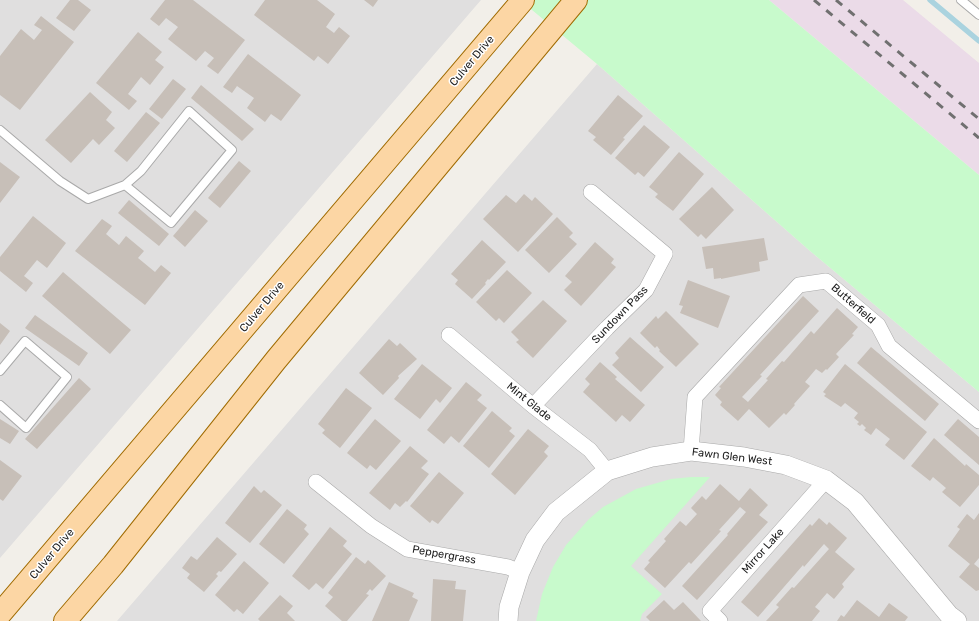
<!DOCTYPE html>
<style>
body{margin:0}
canvas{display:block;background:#f2efe9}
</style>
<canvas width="979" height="621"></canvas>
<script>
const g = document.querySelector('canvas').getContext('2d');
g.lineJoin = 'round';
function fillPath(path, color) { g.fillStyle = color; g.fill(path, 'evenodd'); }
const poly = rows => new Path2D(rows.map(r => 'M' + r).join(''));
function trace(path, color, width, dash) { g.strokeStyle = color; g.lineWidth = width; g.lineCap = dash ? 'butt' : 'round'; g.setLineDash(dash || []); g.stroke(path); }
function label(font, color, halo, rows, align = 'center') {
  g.font = font + ' Rubik,sans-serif'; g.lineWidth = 3; g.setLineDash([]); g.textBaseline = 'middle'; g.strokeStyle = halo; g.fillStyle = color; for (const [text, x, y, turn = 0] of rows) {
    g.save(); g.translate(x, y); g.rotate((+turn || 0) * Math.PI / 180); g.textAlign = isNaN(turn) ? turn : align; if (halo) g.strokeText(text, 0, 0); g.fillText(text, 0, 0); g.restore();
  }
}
fillPath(poly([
 [0,0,481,0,0,558],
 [597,64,810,251,979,392,979,621,117,621]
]), '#e0dfdf');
fillPath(poly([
 [769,0,903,0,979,63,979,175]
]), '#ebdbe8');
fillPath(poly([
 [520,0,769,0,979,175,979,392,810,251,597,64],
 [691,477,710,477,631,566,662,594,642,614,640,621,536,621,542,594,553,567,566,545,589,519,603,507,636,489,671,479]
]), '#c8facc');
trace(poly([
 [930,0,979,41]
]), '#aad3df', 5.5);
fillPath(poly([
 [70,0,78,0,91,10,74,31,56,18],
 [165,0,193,0,245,40,218,74,207,66,214,58,205,51,196,61,168,39,178,27,166,18,159,26,150,19],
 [265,0,317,0,335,14,326,27,334,33,339,27,350,36,328,64,318,56,314,61,254,15],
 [364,0,378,0,373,7],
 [41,16,74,42,20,110,0,95,0,56,21,29,34,40,42,30,34,25],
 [138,32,162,52,155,60,164,67,150,85,141,77,128,94,137,101,129,110,96,83],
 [248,54,301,95,281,121,271,114,265,122,247,108,254,98,237,86,232,93,223,87],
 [173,79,186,89,162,119,149,109],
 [201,85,254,129,242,141,191,98],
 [90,92,112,112,106,120,115,128,99,145,93,139,71,163,45,140],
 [618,95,643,116,623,138,625,139,611,155,593,140,596,137,588,131],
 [146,112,160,123,127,162,114,151],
 [644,125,670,147,644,177,638,172,635,175,615,158],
 [679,152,704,174,673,211,655,197,658,194,649,187],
 [239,161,251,171,220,208,208,198],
 [0,162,20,177,0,203],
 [712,187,734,210,706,239,701,234,698,237,679,219],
 [524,194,532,201,535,197,553,214,518,252,483,219,506,195,516,203],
 [129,200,169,234,159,246,118,213],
 [195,210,208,221,185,247,173,236],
 [33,216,66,243,47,268,37,260,24,276,33,283,26,292,0,271,0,257],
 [557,217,573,233,569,237,577,244,549,273,525,250],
 [102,219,112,226,106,234,119,245,126,236,144,251,138,258,155,272,161,265,171,273,145,305,75,251],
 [764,238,768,260,759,262,760,271,721,279,721,278,714,279,713,268,706,269,702,247],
 [482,240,506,262,489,280,488,279,485,283,486,284,472,299,455,284,458,280,451,274],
 [595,242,614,259,611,263,616,267,581,306,564,290,572,282,565,276],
 [507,270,532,293,504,323,499,318,496,321,476,302],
 [63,272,131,330,110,354,42,296],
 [688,280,730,296,718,328,680,313,683,306,679,305],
 [803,296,819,311,760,375,762,376,742,397,748,402,768,380,766,379,782,361,784,362,811,331,814,334,837,308,858,327,852,334,854,335,836,354,839,357,827,370,826,369,822,373,816,369,805,382,810,386,794,404,795,405,786,415,784,413,769,428,749,409,738,421,720,405,722,402,715,395,721,388,719,387],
 [543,300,567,321,533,358,516,342,519,340,511,332],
 [666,311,699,344,676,367,659,351,660,350,657,346,655,348,640,333,656,316,658,319],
 [35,315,88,353,79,366,25,328],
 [0,323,10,331,0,345],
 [630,337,664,367,641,392,612,365,619,358,615,353],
 [389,339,397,346,400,343,417,359,398,376,399,378,383,395,359,373],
 [871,347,939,404,925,421,857,363],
 [600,362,617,377,615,379,645,405,630,422,622,415,616,422,583,392,590,384,585,379],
 [422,364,452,388,440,403,436,399,420,419,394,399],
 [845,364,927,432,904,460,885,445,890,439,876,428,871,435,864,430,866,428,862,424,860,426,857,424,859,422,854,418,858,413,845,403,841,407,824,396,826,394,823,392],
 [79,378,91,389,37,449,25,439],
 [466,382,482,395,477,400,487,408,459,443,451,436,444,444,427,430],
 [346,388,372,408,340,448,322,433,325,430,318,424],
 [492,411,512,428,509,431,515,436,489,468,463,446],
 [0,419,19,431,10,444,0,438],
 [375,419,401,441,376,470,370,465,367,469,347,453],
 [958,419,979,437,979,465,944,435],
 [528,429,549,446,544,452,548,456,515,495,491,474],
 [934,438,965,466,966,464,979,475,979,485,960,507,942,492,946,488,933,477,930,481,911,466],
 [410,446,428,461,421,468,429,474,407,502,406,501,400,507,395,503,390,510,369,493],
 [0,460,22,476,3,501,0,499],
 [439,472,464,493,438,524,432,520,430,523,410,506],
 [720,484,739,501,750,488,768,505,759,515,768,522,697,600,682,586,728,535,727,534,746,512,740,507,719,530,721,531,691,564,689,562,665,588,644,569,650,562,648,561,666,541,664,539,680,521,686,526,697,514,691,508,702,496,706,500],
 [254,486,261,493,264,490,282,505,250,543,225,523],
 [287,509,307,525,304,529,309,534,284,564,259,544],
 [979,513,979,558,974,564,979,568,979,590,976,591,959,577,970,564,948,546,960,529,957,527,967,514,974,520],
 [819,518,827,525,829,522,847,538,835,552,855,569,842,584,844,587,834,599,827,593,815,607,820,611,812,621,766,621,779,607,776,605,792,587,794,588,829,549,824,544,804,567,803,565,758,617,741,602,810,524,812,526],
 [330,527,347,541,343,546,352,554,323,589,316,583,309,590,292,576],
 [217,537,237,554,221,572,219,571,216,574,218,576,204,592,187,578,190,574,182,568,191,556,197,560],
 [356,557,365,564,368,560,386,576,372,591,370,589,366,594,369,595,347,621,342,621,325,606,333,597,328,593],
 [244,561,269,583,243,614,237,609,234,612,215,595],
 [433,579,456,581,455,589,466,590,463,621,431,621],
 [389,582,414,593,412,597,418,600,409,621,372,621],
 [280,595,293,606,287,613,295,621,260,621,258,619],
 [664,600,674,610,683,602,701,621,650,621,646,617],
 [857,600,879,617,889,603,908,617,905,621,837,621,841,615,844,617]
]), '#c7bfb8');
const service = poly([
 [961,0,979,15],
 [0,130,60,181,88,199,125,185,141,171,189,111,232,150,171,223,125,185],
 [0,371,25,341,67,377,26,428,0,405]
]);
const minor = poly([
 [449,335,533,406,590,450,607,471],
 [533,406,607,328,646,290,665,254,591,192],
 [691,451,695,397,799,285,826,281,878,325,889,346,979,421],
 [316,482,371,526,407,549,508,567,520,572],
 [720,621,710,611,826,480]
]);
const tertiary = poly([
 [508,621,509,607,520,572,535,540,556,512,607,471,652,457,691,451,744,457,786,465,826,480,855,502,949,615,957,621]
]);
const primary = poly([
 [0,614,523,0],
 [65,621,113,565,276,360,576,0]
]);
trace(service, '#a9a9a9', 10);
trace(minor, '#a9a9a9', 16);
trace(tertiary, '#a9a9a9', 20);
trace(primary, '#a06b00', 24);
trace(service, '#fff', 8);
trace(minor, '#fff', 15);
trace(tertiary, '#fff', 19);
trace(primary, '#fcd6a4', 22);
trace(poly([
 [814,0,979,138],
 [836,0,979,119]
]), '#707070', 3, [8, 8]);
label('11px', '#222', '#fff', [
 ["Culver Drive",472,61,-50],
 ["Butterfield",853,304,41],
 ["Culver Drive",262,307,-50],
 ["Sundown Pass",620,315,-46],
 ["Mint Glade",529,402,39],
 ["Fawn Glen West",732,457,7],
 ["Mirror Lake",763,551,-48],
 ["Culver Drive",52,554,-50],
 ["Peppergrass",444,555,10]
]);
</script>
